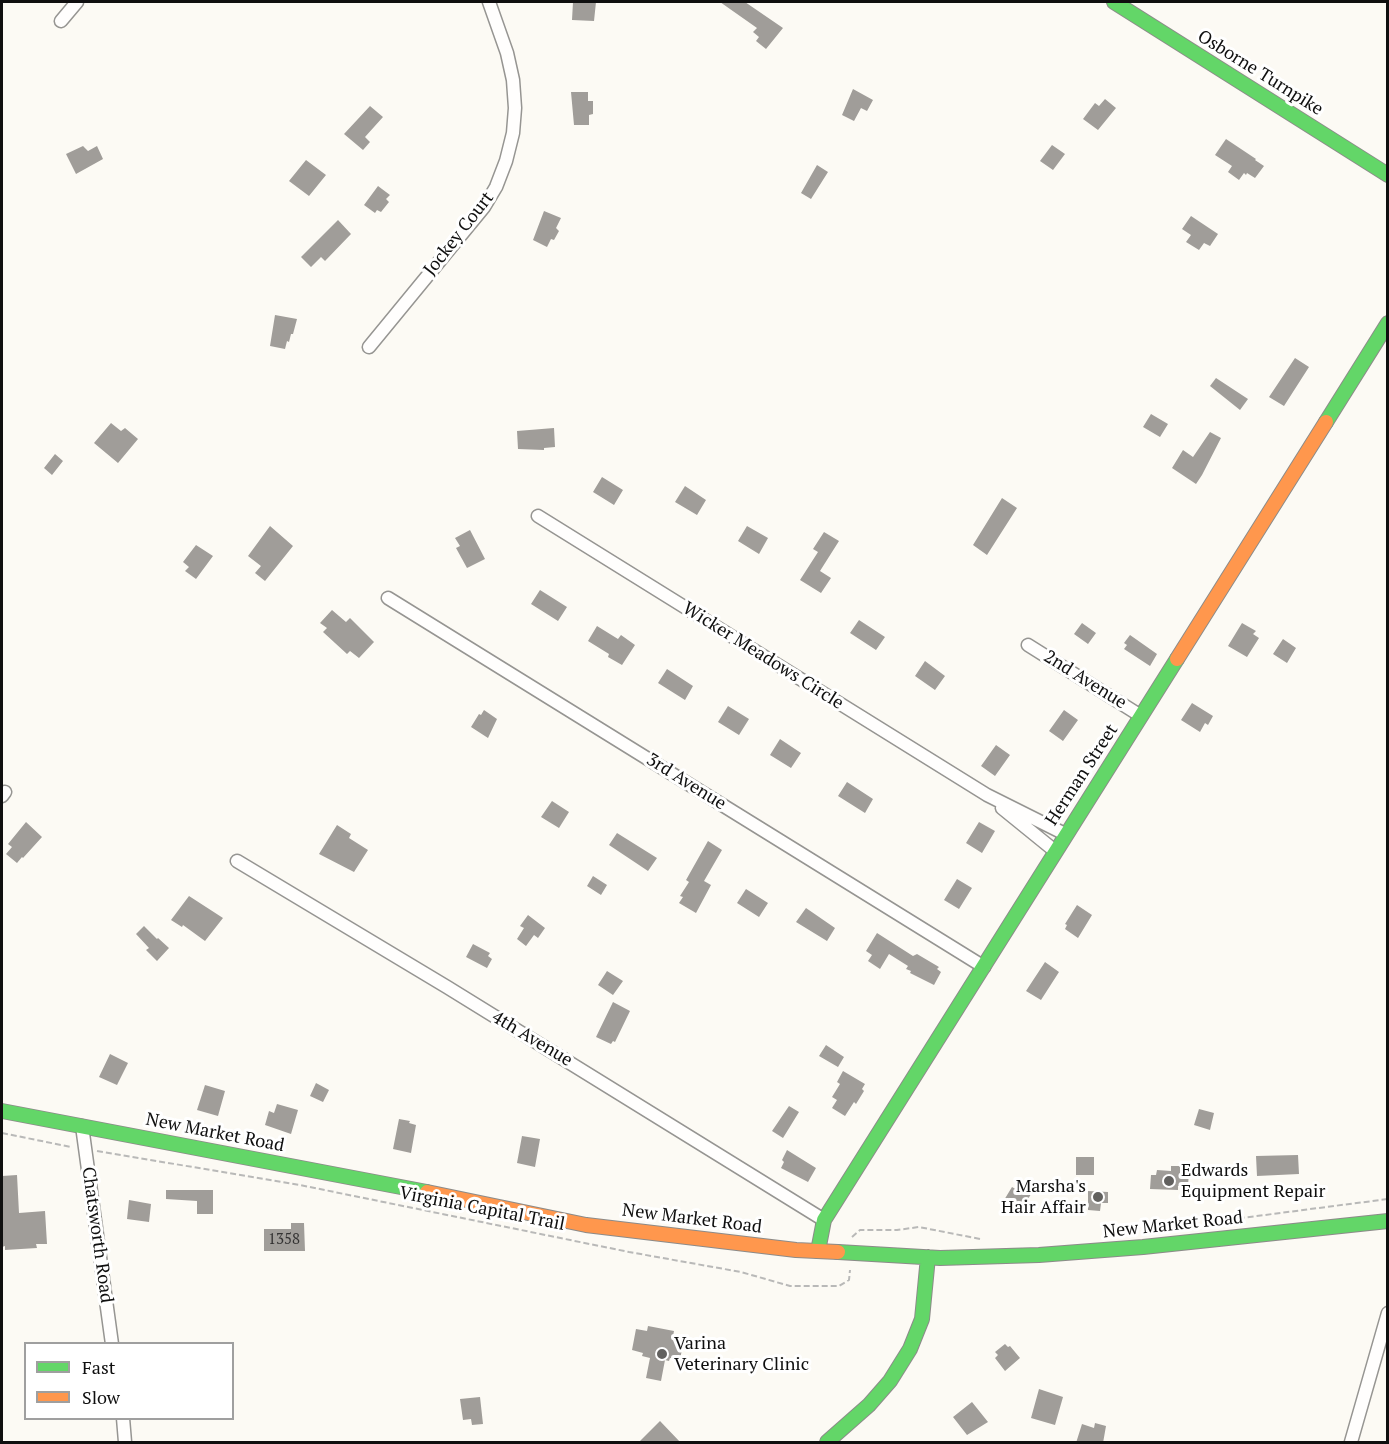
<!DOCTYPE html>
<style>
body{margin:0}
#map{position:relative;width:1389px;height:1444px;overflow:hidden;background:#fcfaf4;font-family:"PT Serif",serif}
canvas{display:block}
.frame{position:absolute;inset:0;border:3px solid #0f0f0f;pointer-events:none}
.legend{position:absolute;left:24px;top:1342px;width:210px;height:78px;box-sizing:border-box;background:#fff;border:2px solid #9f9f9f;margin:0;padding:8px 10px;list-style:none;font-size:18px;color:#0f0f0f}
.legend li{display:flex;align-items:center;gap:12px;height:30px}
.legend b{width:30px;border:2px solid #9f9f9f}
</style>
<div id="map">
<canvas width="1389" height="1444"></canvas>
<div class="frame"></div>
<ul class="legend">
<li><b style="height:8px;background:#63d668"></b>Fast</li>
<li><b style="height:8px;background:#ff974d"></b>Slow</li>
</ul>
</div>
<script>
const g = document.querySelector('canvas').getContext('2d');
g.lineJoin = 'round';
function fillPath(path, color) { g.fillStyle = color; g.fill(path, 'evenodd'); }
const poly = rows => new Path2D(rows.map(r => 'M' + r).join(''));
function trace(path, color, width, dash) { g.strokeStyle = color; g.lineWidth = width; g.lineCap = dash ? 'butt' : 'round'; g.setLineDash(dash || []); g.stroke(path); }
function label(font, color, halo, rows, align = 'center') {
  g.font = font + ' "PT Serif",serif'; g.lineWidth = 6; g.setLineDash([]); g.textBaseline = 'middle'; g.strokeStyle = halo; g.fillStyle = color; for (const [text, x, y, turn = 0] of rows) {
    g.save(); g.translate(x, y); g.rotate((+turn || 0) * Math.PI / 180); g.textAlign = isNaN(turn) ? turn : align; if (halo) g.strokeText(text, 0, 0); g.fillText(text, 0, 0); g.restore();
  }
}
fillPath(poly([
 [573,2,596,2,594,21,572,20],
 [720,2,745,2,783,28,766,49,756,41,759,37,753,32,757,28],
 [853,89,873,100,867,111,861,108,854,121,842,115],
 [571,92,588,92,588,101,593,101,593,114,589,115,589,125,574,125],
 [1105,99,1116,108,1098,130,1083,119,1095,103,1099,106],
 [370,106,383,117,365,137,370,142,363,150,344,134],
 [1226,139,1256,159,1255,160,1264,166,1255,178,1247,173,1246,175,1244,173,1239,180,1228,172,1232,166,1215,155],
 [1052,145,1065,154,1053,170,1040,161],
 [83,146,88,151,97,146,103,159,76,174,66,154],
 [306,160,326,175,309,196,289,181],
 [817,165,828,172,811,199,801,193],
 [378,186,390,195,386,199,389,202,381,212,377,210,375,213,364,205],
 [544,211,561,218,556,228,559,231,554,240,551,239,547,247,533,240],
 [1191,216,1218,234,1210,246,1204,243,1199,250,1186,242,1191,235,1182,229],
 [338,220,351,234,325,261,321,257,311,267,301,257],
 [275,315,297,319,293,334,291,334,289,342,287,341,285,349,270,346],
 [1295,358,1309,367,1284,406,1269,397],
 [1216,378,1248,399,1240,410,1210,386],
 [1151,414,1168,424,1160,437,1143,427],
 [111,423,121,431,125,428,138,439,118,463,94,443],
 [554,428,555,447,544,448,544,450,518,449,517,431],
 [1210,432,1221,438,1202,475,1196,484,1172,468,1183,450,1193,457],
 [55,454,63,461,52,475,44,468],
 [602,477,623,490,614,505,593,492],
 [685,486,706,500,697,515,675,502],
 [1002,498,1017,508,987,555,973,545],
 [270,526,293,546,265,581,255,573,261,566,248,556],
 [747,526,768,538,759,554,738,541],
 [470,530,485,559,467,568,456,548,460,546,455,538],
 [824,532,839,541,820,571,831,578,821,593,800,580,818,552,813,549],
 [196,545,213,556,196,579,185,571,189,567,183,562],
 [540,590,567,607,558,621,531,604],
 [332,610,346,622,350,618,374,642,359,658,350,651,347,654,323,632,327,628,320,623],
 [859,620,885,637,876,650,850,633],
 [1082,623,1096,633,1088,644,1074,634],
 [1242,623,1256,631,1253,634,1259,638,1247,657,1228,646],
 [597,626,618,639,621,635,635,645,622,665,608,657,609,654,588,641],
 [1130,635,1157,654,1150,666,1124,649,1127,645,1124,643],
 [1283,639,1296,648,1287,663,1273,654],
 [925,661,945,676,935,690,915,676],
 [667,669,693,686,685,700,658,683],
 [1192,703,1213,716,1208,725,1205,723,1200,732,1181,720],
 [728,706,749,719,739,735,718,722],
 [484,710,497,719,488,738,471,727,479,714,481,715],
 [1064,710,1078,720,1063,741,1049,731],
 [780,739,801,753,791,768,770,755],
 [996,745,1010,755,995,776,981,766],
 [847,782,873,799,865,813,838,796],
 [552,801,569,812,559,828,541,817],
 [26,822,42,837,23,858,22,857,17,863,6,854,12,847,8,844],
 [979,822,995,831,982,853,966,843],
 [337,825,351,834,349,838,368,850,354,872,319,854],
 [617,833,657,858,648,871,609,845],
 [708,841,722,850,704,881,711,885,696,913,679,903,683,897,680,896,689,882,686,880],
 [593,876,607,885,601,895,587,886],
 [957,879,972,888,959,909,944,900],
 [746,889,768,903,759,917,737,903],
 [189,896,223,918,205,941,183,925,182,927,171,920],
 [1077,905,1092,915,1078,938,1065,929,1067,925,1065,924],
 [806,908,835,928,827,941,796,922],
 [528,915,545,928,538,938,534,935,526,946,517,939,524,928,520,926],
 [144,926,157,939,158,938,169,948,157,961,146,950,149,948,136,934],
 [877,933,913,956,917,954,939,967,937,969,941,972,934,985,910,973,911,971,906,969,908,966,889,954,880,969,868,961,872,955,866,951],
 [473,944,490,953,488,956,492,959,487,968,466,957],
 [1045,962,1059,972,1041,1000,1026,991],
 [607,971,623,981,613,995,598,985],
 [613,1002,630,1011,615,1042,613,1041,611,1044,596,1037],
 [826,1045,844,1057,838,1067,819,1056],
 [110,1054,128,1063,117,1085,99,1077],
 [843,1071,865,1084,862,1089,864,1091,856,1104,854,1102,845,1116,832,1108,837,1100,832,1097,840,1084,837,1082],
 [316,1083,329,1090,323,1102,310,1096],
 [205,1085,225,1091,218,1116,197,1110],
 [277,1104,298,1110,291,1134,265,1125,269,1111,274,1113],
 [789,1106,799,1112,783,1138,772,1131],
 [1199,1109,1214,1113,1210,1130,1194,1125],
 [399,1119,410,1121,409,1123,416,1125,411,1153,393,1149],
 [522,1136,540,1139,535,1167,517,1163],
 [787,1150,816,1168,808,1182,781,1168,784,1162,782,1160],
 [1298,1155,1299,1174,1257,1176,1256,1156],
 [1076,1157,1094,1157,1094,1175,1076,1175],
 [1171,1166,1184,1166,1184,1171,1189,1171,1188,1186,1178,1186,1178,1190,1150,1189,1151,1175,1156,1175,1157,1170,1171,1171],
 [17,1175,19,1213,45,1211,47,1244,36,1244,37,1248,5,1250,5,1246,2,1247,2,1176],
 [1012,1187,1019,1191,1021,1188,1031,1194,1018,1216,1001,1205],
 [166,1190,213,1190,213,1214,197,1214,197,1201,166,1199],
 [1088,1191,1108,1192,1108,1203,1101,1203,1100,1211,1088,1210],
 [129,1200,151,1204,149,1222,127,1219],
 [291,1223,304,1223,305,1251,264,1251,264,1229,291,1229],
 [648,1326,674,1331,673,1336,684,1338,680,1360,670,1358,669,1361,665,1360,661,1381,646,1378,650,1358,642,1356,643,1353,632,1350,636,1329,647,1331],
 [1005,1344,1008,1347,1010,1346,1020,1358,1005,1371,995,1358,998,1355,995,1352],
 [1039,1389,1063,1397,1055,1425,1031,1418],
 [480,1397,483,1424,472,1425,471,1419,463,1420,460,1399],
 [972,1402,988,1422,967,1435,953,1417],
 [660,1421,681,1443,638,1443],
 [1095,1423,1106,1426,1103,1443,1076,1443,1082,1424,1094,1428]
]), '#a09d99');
const street = poly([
 [61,21,77,2],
 [369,347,484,207,496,187,506,161,513,133,515,108,513,80,507,53,489,2],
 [538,516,987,795,1065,834],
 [388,598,984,967],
 [1028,645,1141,716],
 [2,796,5,792],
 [1002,808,1055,851],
 [237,861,447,987,824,1220],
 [82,1126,112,1344],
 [123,1418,125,1442],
 [1351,1442,1388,1313]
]);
const fast = poly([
 [1114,2,1388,175],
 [1326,422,1388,323],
 [2,1111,427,1192],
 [818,1251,824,1220,1177,659],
 [838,1252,940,1258,1039,1255,1143,1247,1388,1221],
 [827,1442,869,1405,890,1381,910,1349,922,1319,928,1257]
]);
const slow = poly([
 [1177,659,1326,422],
 [427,1192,586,1225,796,1250,838,1252]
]);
trace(street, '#969592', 15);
trace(fast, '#8c8b89', 16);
trace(slow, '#8c8b89', 16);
trace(poly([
 [2,1133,71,1147],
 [97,1151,300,1185,629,1252,741,1272,790,1286,839,1286,849,1280,850,1270],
 [1203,1223,1388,1199],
 [852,1237,860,1230,897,1230,919,1227,980,1239]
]), '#b9b9b8', 2, [6, 3]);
trace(street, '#fffefd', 12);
trace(fast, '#63d668', 14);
trace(slow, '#ff974d', 14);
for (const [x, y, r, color] of [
 [1169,1181,6,"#62615f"],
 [1098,1197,6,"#62615f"],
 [662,1354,6,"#62615f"]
]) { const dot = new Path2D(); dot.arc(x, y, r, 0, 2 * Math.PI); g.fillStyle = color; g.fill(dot); trace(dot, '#fff', 2); }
label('15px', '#333232', null, [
 ["1358",284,1240]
]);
label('18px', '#0f0f0f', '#fff', [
 ["Osborne Turnpike",1260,73,32],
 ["Jockey Court",459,234,-52],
 ["Wicker Meadows Circle",763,656,32],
 ["2nd Avenue",1085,680,32],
 ["Herman Street",1082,775,-57],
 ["3rd Avenue",686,782,32],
 ["4th Avenue",532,1039,31],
 ["New Market Road",215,1133,11],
 ["Virginia Capital Trail",482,1209,11],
 ["New Market Road",692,1219,7],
 ["New Market Road",1173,1225,-6],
 ["Chatsworth Road",97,1235,82]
]);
label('18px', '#0f0f0f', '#fff', [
 ["Edwards",1181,1171],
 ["Equipment Repair",1181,1192],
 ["Marsha's",1086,1187,"right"],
 ["Hair Affair",1086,1208,"right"],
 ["Varina",674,1344],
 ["Veterinary Clinic",674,1365]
], 'left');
</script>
